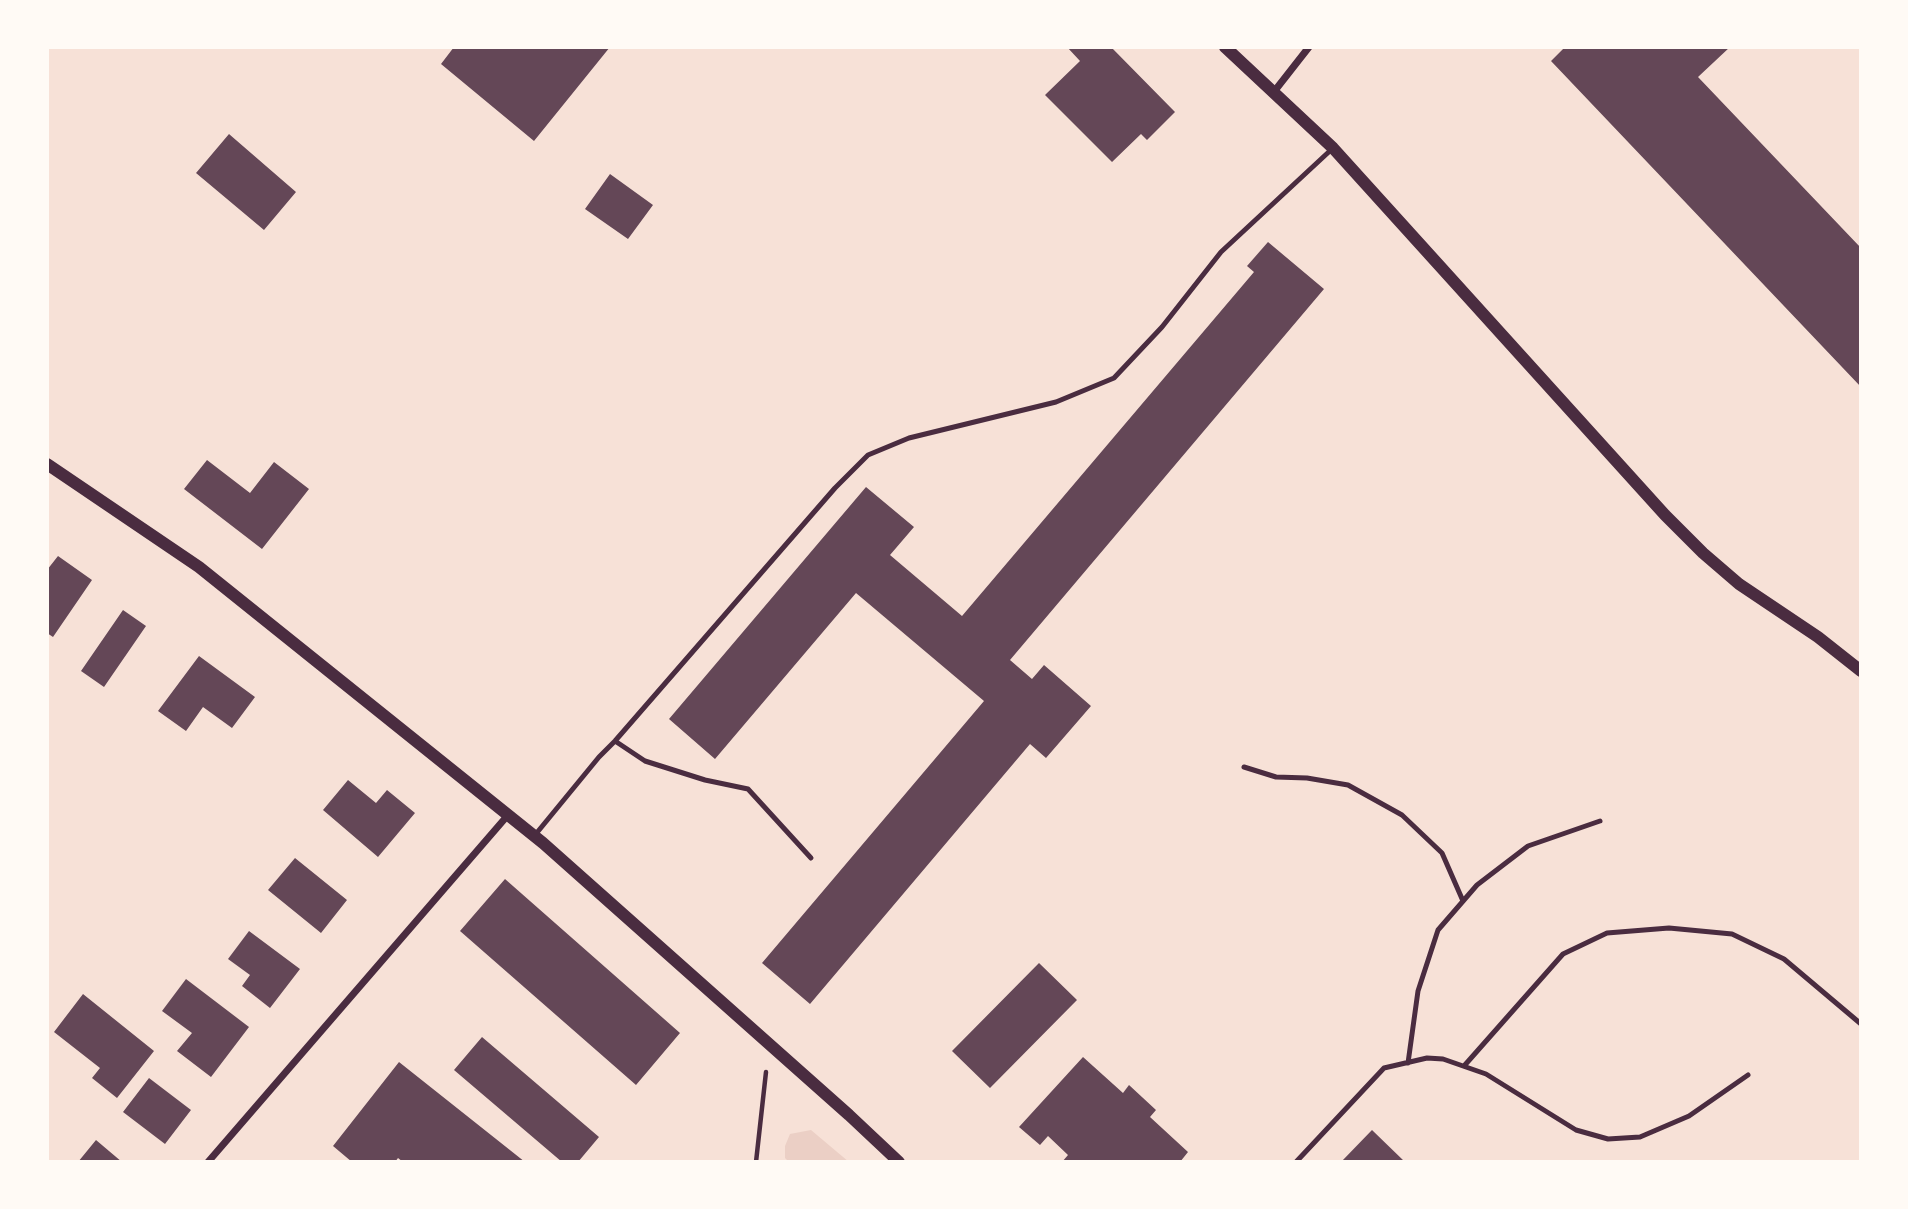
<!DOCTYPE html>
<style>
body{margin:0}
#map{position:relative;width:1908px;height:1209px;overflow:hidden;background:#f7e1d7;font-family:"Work Sans",sans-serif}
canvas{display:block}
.frame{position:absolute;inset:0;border:49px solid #fffaf5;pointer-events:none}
</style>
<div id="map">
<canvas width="1908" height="1209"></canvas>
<div class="frame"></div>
</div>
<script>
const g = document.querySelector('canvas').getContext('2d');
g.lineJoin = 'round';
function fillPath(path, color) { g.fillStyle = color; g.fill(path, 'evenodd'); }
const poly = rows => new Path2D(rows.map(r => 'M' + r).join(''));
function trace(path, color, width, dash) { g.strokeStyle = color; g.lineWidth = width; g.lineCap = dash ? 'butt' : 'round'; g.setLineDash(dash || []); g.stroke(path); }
fillPath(poly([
 [811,1130,849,1162,789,1162,785,1158,785,1146,790,1134]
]), '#ebcfc5');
fillPath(poly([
 [454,47,610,47,534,141,441,64],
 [1067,47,1111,47,1175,112,1147,140,1141,134,1112,162,1045,95,1080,61],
 [1565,47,1730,47,1698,77,1861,248,1861,387,1551,61],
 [229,134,296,192,264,230,196,173],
 [610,174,653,205,628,239,585,209],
 [1268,242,1324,289,1010,660,1032,679,1044,665,1091,706,1046,758,1030,744,810,1004,762,963,984,701,856,593,715,759,669,719,866,487,914,527,890,555,962,616,1254,272,1247,266],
 [207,460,250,493,274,462,309,489,262,549,184,489],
 [58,556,92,580,53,637,47,633,47,612,49,609,47,607,47,570],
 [123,610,146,626,104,687,81,671],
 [199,656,255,697,232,728,203,707,186,731,158,711],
 [348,780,376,803,387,790,415,813,378,857,323,810],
 [295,858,347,900,321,933,268,890],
 [505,879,680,1033,636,1085,460,931],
 [249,931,300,969,270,1008,242,986,250,975,228,959],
 [1039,963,1077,1000,990,1088,952,1051],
 [186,979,249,1027,211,1077,177,1051,192,1033,162,1011],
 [83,994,154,1051,117,1098,92,1078,100,1068,54,1032],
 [482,1037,599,1137,578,1162,562,1162,454,1070],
 [1083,1057,1123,1093,1129,1085,1156,1110,1150,1117,1188,1152,1180,1162,1062,1162,1068,1155,1048,1136,1040,1145,1019,1127],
 [399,1062,525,1162,403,1162,398,1158,395,1162,352,1162,333,1146],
 [149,1078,191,1110,165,1144,123,1112],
 [1372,1130,1405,1162,1341,1162],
 [96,1140,122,1162,78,1162]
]), '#644757');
trace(poly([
 [756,1162,766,1072]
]), '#4a2c40', 4.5);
trace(poly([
 [615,741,645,761,705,780,748,789,811,858],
 [1244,767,1276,777,1307,778,1348,785,1402,815,1442,853,1463,901],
 [535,835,599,757,615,741,835,488,868,455,909,438,1056,402,1114,378,1162,327,1221,252,1333,148],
 [1408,1063,1418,991,1438,930,1477,885,1528,846,1600,821],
 [1464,1066,1563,954,1607,933,1669,928,1732,934,1784,959,1861,1024],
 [1296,1162,1384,1068,1427,1058,1443,1059,1486,1074,1576,1130,1608,1139,1640,1137,1689,1116,1748,1075]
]), '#4a2c40', 5);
trace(poly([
 [1273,93,1309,47],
 [208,1162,508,815]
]), '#4a2c40', 7);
trace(poly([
 [1225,47,1333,148,1665,515,1703,553,1739,584,1818,637,1861,671],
 [47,464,199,567,543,843,849,1115,899,1162]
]), '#4a2c40', 12);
</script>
